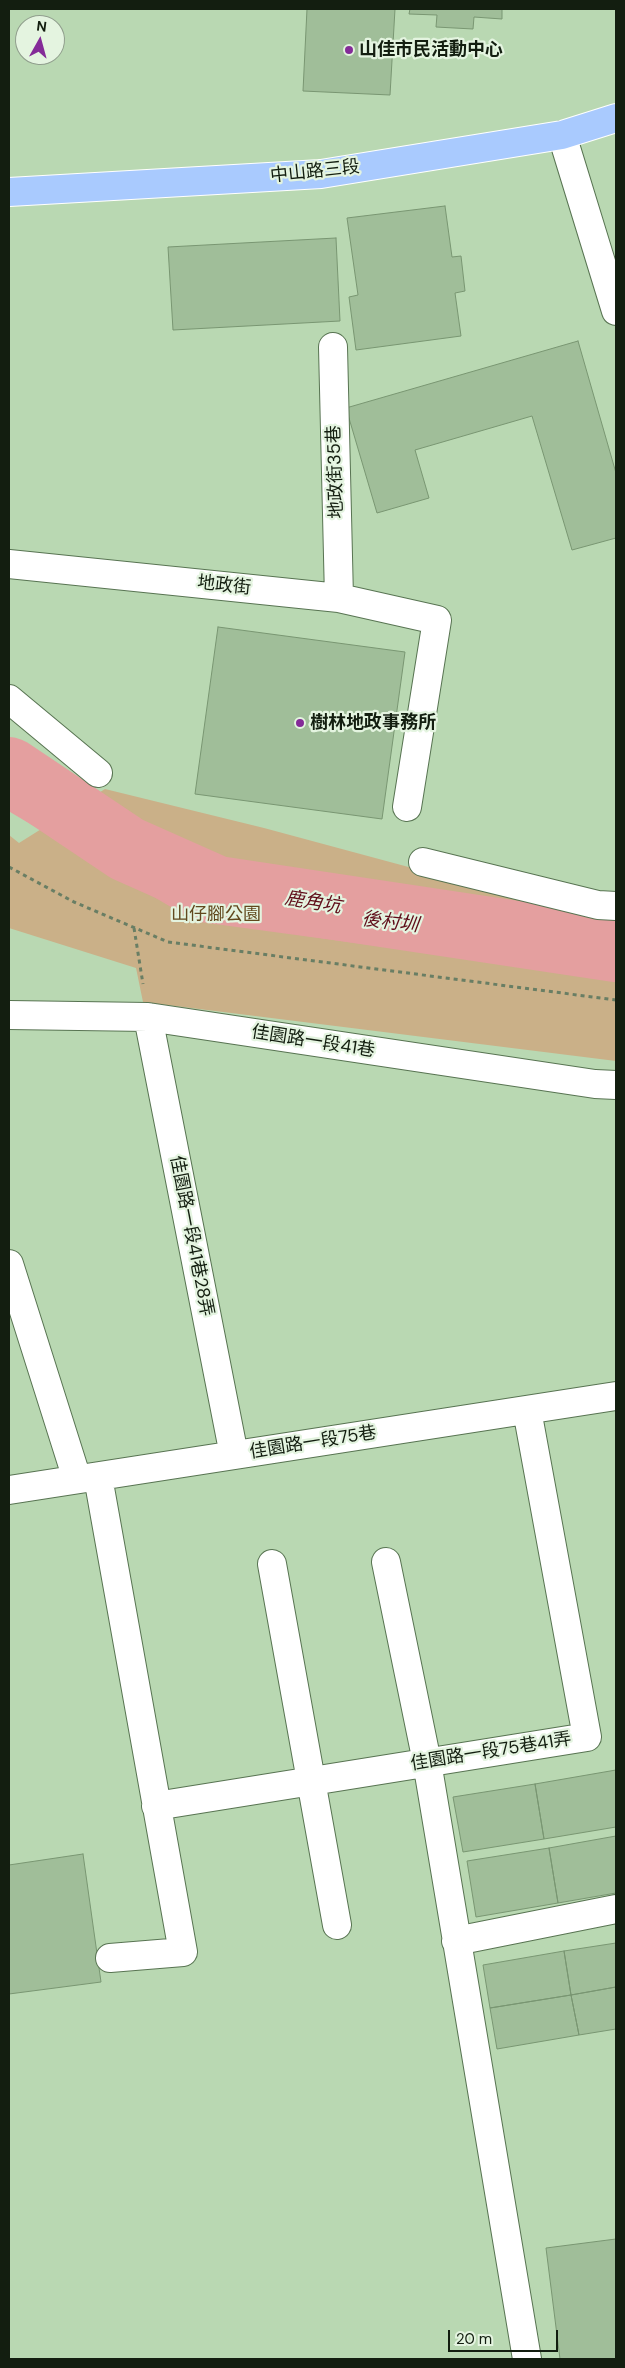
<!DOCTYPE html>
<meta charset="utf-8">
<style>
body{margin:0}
#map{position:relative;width:625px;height:2368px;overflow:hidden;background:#b9d8b2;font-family:"DM Sans",sans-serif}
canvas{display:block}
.frame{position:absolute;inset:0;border:10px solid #131e10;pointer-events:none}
.north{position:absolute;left:15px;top:15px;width:50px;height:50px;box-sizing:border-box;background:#e4f4e0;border:1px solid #909e8d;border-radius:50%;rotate:7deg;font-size:14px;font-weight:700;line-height:20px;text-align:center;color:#131e10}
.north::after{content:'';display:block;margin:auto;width:18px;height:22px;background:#842b98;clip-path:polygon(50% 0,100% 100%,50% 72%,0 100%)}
.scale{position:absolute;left:448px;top:2330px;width:110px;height:22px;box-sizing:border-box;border:2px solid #131e10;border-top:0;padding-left:6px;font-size:15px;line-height:18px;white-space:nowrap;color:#131e10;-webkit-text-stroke:4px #e4f4e0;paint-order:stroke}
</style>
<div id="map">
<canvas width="625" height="2368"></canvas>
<div class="frame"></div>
<div class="north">N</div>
<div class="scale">20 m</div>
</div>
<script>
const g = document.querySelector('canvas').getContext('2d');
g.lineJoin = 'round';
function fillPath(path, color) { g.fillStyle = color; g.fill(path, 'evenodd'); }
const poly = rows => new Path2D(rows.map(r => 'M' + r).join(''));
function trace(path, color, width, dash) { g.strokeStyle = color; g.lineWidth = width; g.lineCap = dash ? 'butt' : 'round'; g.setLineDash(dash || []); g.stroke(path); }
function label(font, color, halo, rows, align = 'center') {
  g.font = font + ' "DM Sans","Noto Sans TC",sans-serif'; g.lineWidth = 4.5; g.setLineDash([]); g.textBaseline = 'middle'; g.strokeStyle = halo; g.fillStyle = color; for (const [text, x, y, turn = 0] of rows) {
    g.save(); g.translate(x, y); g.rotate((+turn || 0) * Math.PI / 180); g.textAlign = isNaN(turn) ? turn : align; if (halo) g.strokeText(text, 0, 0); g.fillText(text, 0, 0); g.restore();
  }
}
fillPath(poly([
 [105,789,264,828,616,923,616,1061,143,1002,136,968,9,928,9,835,19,843]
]), '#cab088');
trace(poly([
 [9,805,197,916,500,957,616,970]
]), '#e49f9f', 11);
trace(poly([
 [9,770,127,849,217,889,616,949]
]), '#e49f9f', 66);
const building = poly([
 [307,9,395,9,390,95,303,91,307,9],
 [410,9,502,9,502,19,474,17,473,29,436,27,437,15,409,14,410,9],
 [445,206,452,257,461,256,465,291,455,293,461,336,356,350,349,297,358,295,347,218,445,206],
 [336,238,340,321,173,330,168,247,336,238],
 [578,341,616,473,616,538,572,550,532,416,415,450,429,498,377,513,346,408,578,341],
 [218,627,405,652,382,819,195,794,218,627],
 [616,1770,616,1827,544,1839,535,1784,616,1770],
 [535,1784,544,1839,463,1852,453,1797,535,1784],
 [616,1836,616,1893,558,1903,549,1848,616,1836],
 [549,1848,558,1903,476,1917,467,1861,549,1848],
 [83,1854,101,1982,9,1994,9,1865,83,1854],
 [616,1943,616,1987,571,1995,564,1951,616,1943],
 [564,1951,571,1995,490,2008,483,1965,564,1951],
 [616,1987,616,2029,579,2035,571,1995,616,1987],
 [571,1995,579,2035,497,2049,490,2008,571,1995],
 [616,2239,616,2359,560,2359,546,2248,616,2239]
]);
fillPath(building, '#a0be99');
trace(building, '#799672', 1);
const minor = poly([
 [562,135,616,311],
 [333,347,339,598],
 [9,564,339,598,437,620,407,807],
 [9,699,98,773],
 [423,862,598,905,616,906],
 [9,1015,148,1017,595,1084,616,1085],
 [148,1017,234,1455],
 [9,1264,77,1479],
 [98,1477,183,1952,110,1958],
 [9,1490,616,1396],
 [386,1562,427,1762,527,2359],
 [272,1564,337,1925],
 [156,1806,587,1737,527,1410],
 [456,1941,616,1909]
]);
const major = poly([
 [9,192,321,174,562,135,616,118]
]);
trace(minor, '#587452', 30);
trace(major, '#fff', 30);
trace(poly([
 [9,867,74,902,168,942,616,1000],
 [134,928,143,984]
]), '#697e64', 3, [4, 4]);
trace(minor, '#fff', 28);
trace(major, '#a9cafe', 28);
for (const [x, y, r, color] of [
 [349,50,5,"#842b98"],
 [300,723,5,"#842b98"]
]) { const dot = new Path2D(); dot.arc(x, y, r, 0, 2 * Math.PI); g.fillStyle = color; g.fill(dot); trace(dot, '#e4f4e0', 2); }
label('bold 18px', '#131e10', '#e4f4e0', [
 ["山佳市民活動中心",359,50],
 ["樹林地政事務所",310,723]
], 'left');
label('18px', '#131e10', '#e4f4e0', [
 ["中山路三段",315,172,-6],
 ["地政街35巷",336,472,-92],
 ["地政街",224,586,6],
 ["佳園路一段41巷",313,1042,9],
 ["佳園路一段41巷28弄",191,1236,79],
 ["佳園路一段75巷",313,1443,-9],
 ["佳園路一段75巷41弄",491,1752,-9]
]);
label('18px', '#61481d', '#e4f4e0', [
 ["山仔腳公園",216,915]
]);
label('italic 19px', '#5f0d19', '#e4f4e0', [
 ["鹿角坑",313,903,9],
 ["後村圳",390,923,7]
]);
</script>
